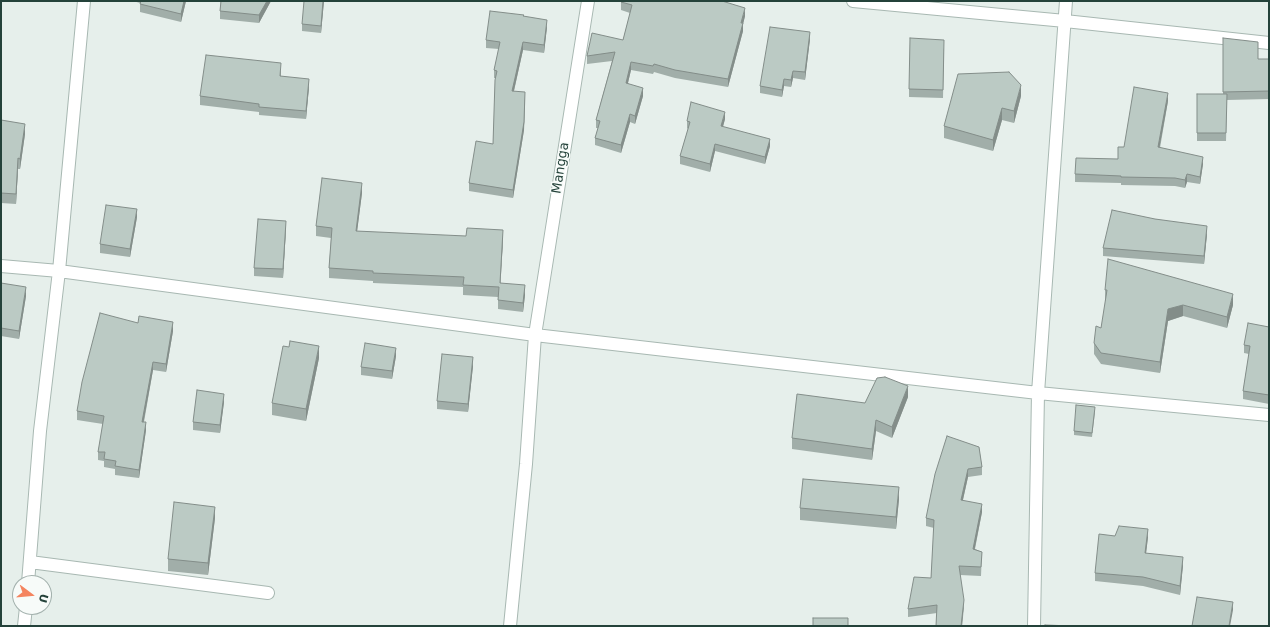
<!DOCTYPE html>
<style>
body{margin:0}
#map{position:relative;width:1270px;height:627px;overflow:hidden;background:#e6efeb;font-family:"DejaVu Sans",sans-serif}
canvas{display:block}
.frame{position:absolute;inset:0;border:2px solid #24423a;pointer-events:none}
.north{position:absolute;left:12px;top:575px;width:40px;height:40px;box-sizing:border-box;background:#f7fbf9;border:1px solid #a3b1ad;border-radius:50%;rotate:106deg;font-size:11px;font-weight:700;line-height:16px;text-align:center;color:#24423a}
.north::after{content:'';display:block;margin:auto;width:14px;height:18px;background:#f4845f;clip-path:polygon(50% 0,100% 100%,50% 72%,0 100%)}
</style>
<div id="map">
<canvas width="1270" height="627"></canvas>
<div class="frame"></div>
<div class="north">U</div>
</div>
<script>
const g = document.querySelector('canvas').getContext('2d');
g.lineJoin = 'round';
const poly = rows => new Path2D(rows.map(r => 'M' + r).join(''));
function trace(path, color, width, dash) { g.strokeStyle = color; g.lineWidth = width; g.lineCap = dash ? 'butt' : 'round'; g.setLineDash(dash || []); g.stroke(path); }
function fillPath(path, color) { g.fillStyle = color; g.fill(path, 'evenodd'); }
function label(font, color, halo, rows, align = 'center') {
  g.font = font + ' "DejaVu Sans",sans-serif'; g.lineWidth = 3; g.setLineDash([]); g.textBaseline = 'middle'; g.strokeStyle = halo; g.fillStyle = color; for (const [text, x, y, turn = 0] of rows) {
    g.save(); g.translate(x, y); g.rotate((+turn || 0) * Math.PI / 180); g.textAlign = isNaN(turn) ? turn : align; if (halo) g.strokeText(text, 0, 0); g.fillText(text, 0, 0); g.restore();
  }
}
const street = poly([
 [853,1,1065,21,1269,43],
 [1,266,59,271,535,335,1038,393,1269,415],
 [30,562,268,593],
 [28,583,40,431,59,271,84,1],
 [24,626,26,607],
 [510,626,526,464,535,335,588,1],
 [1034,626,1038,393,1066,1]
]);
trace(street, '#a8b8b2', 14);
trace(street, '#fff', 12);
fillPath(poly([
 [133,1,186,1,181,22,140,12,140,3],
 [221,1,271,1,259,23,220,19,220,11],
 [324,1,321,33,302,31,302,24],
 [723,1,723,2,745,16,743,24,743,31,728,87,675,78,654,72,653,74,631,70,628,83,643,96,635,124,630,122,621,153,595,145,595,138,598,128,596,128,596,120,612,61,587,64,587,56,623,40,630,13,621,10,621,2],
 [524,17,547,27,544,53,523,50,514,91,525,100,524,130,513,198,469,191,469,183,493,144,496,78,494,78,494,70,499,49,486,48,486,40],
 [1223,38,1258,59,1269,59,1269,99,1227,100,1226,141,1197,141,1197,94,1223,94],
 [810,39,805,80,793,78,791,87,784,86,782,97,760,93,760,86],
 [944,48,943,98,909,97,909,89],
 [281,71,281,77,309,87,306,119,259,115,259,112,200,105,200,96],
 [1021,96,1014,123,1002,120,993,151,944,138,944,126],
 [1168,101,1160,148,1203,164,1200,184,1187,182,1185,188,1175,186,1121,185,1121,183,1075,182,1075,174,1118,159,1124,147],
 [725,119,723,127,770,146,765,164,715,151,710,172,680,164,680,156,688,129,687,128,687,121],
 [1,120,25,134,20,169,18,169,16,204,1,203],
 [362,193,357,231,503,240,500,283,525,295,523,312,498,309,498,297,463,295,463,287,373,283,373,281,329,278,329,268,331,238,316,236,316,226],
 [137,217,130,257,100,253,100,244],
 [1155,219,1207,234,1204,264,1103,256,1103,248],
 [286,229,283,278,254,276,254,268],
 [1,283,26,296,19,339,1,336],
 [1105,290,1233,305,1227,328,1183,316,1168,321,1160,373,1101,364,1094,354,1094,343,1101,328,1106,302,1105,301],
 [138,323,173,331,166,372,153,370,144,422,146,430,139,478,115,475,115,469,104,467,104,461,98,460,98,452,103,424,77,420,77,411],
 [1269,327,1269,404,1243,399,1243,391,1249,354,1244,353,1244,345],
 [396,356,392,379,361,375,361,367],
 [319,358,306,421,272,415,272,403],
 [473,366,468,412,437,409,437,401],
 [908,397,892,438,876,431,872,460,792,449,792,438,865,403],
 [224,402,220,433,193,430,193,422],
 [1095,412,1092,437,1074,435,1074,431],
 [979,447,982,467,982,475,968,477,963,500,982,512,975,549,982,552,981,576,960,575,964,608,962,626,936,626,937,613,908,617,908,609,931,578,934,528,926,526,926,518],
 [899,499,896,529,800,520,800,508],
 [215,518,208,575,168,571,168,559],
 [1115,536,1148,537,1146,553,1183,565,1180,595,1143,586,1095,581,1095,573]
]), '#a1aea9');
fillPath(poly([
 [184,1,186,1,181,22,181,14],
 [267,1,271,1,259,23,259,15],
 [323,1,324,1,321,33,321,26],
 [745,8,745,16,743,24,743,31,728,87,728,79],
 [547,20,547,27,544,53,544,45],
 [810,32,810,39,805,80,805,72],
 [523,42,523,50,512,99,512,91],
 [631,62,631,70,626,91,626,83],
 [793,71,793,78,791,87,791,80],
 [309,79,309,87,306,119,306,111],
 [784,79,784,86,782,97,782,90],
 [1021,85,1021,96,1014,123,1014,111],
 [643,88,643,96,635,124,635,116],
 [525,92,524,130,513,198,513,190],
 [1168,93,1168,101,1158,155,1158,147],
 [1002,108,1002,120,993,151,993,140],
 [725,112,725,119,721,133,721,126],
 [630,114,630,122,621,153,621,145],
 [25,124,25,134,20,169,20,159],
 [770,139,770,146,765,164,765,157],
 [715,144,715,151,710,172,710,164],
 [1203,157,1203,164,1200,184,1200,177],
 [18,158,18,169,16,204,16,194],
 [1187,174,1187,182,1185,188,1185,180],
 [362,183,362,193,356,240,356,231],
 [137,209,137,217,130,257,130,249],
 [286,221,286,229,283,278,283,269],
 [1207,226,1207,234,1204,264,1204,256],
 [503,230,503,240,500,292,500,283],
 [525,285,525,295,523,312,523,303],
 [26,287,26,296,19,339,19,331],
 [1233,294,1233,305,1227,328,1227,317],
 [1183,305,1183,316,1168,321,1160,373,1160,362,1168,309],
 [173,322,173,331,166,372,166,364],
 [319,346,319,358,306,421,306,409],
 [396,348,396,356,392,379,392,371],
 [473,357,473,366,468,412,468,404],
 [153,362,153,370,142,430,142,422],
 [908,386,908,397,892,438,892,427],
 [224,394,224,402,220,433,220,425],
 [876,420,876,431,872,460,872,449],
 [146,422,146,430,139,478,139,470],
 [968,469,968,477,961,508,961,500],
 [899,487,899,499,896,529,896,517],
 [982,504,982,512,973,557,973,549],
 [215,507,215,518,208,575,208,563],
 [1148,529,1148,537,1145,562,1145,553],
 [1183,557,1183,565,1180,595,1180,586],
 [964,600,962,626,961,626],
 [1233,602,1233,610,1230,626,1229,626]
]), '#838d89');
const building = poly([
 [141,1,184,1,181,14,140,4,141,1],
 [221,1,267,1,259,15,220,11,221,1],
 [304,1,323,1,321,26,302,24,304,1],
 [621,1,722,1,745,8,741,23,743,23,728,79,675,70,654,64,653,66,631,62,626,83,643,88,635,116,630,114,621,145,595,138,600,121,596,120,615,52,587,56,592,33,623,40,632,5,621,2,621,1],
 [490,11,524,15,523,16,547,20,544,45,523,42,515,78,512,91,525,92,524,122,513,190,469,183,476,141,493,144,495,80,497,71,494,70,500,42,486,40,490,11],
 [770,27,810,32,805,72,793,71,791,80,784,79,782,90,760,86,770,27],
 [910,38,944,40,943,90,909,89,910,38],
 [1223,38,1258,42,1258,59,1269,59,1269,91,1223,92,1223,38],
 [206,55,281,63,280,76,309,79,306,111,259,107,259,104,200,96,206,55],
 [1009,72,1021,85,1014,111,1002,108,993,140,944,126,958,74,1009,72],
 [1134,87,1168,93,1158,147,1203,157,1200,177,1187,174,1185,180,1175,178,1121,177,1121,176,1075,174,1076,158,1118,159,1118,147,1124,147,1134,87],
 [1197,94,1227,94,1226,133,1197,133,1197,94],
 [691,102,725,112,721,126,770,139,765,157,715,144,710,164,680,156,690,122,687,121,691,102],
 [1,120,25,124,20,159,18,158,16,194,1,193,1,120],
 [322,178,362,183,356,231,466,236,467,228,503,230,500,283,525,285,523,303,498,300,499,287,463,285,464,277,373,273,373,271,329,268,332,228,316,226,322,178],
 [106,205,137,209,130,249,100,244,106,205],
 [1112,210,1155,219,1207,226,1204,256,1103,248,1112,210],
 [258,219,286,221,283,269,254,268,258,219],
 [1108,259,1233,294,1227,317,1183,305,1168,309,1160,362,1101,353,1094,343,1096,326,1101,328,1107,290,1105,290,1108,259],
 [1,283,26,287,19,331,1,328,1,283],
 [100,313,138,323,139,316,173,322,166,364,153,362,142,422,146,422,139,470,115,466,116,461,104,459,105,452,98,452,104,416,77,411,82,382,100,313],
 [1248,323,1269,327,1269,395,1243,391,1250,346,1244,345,1248,323],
 [290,341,319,346,306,409,272,403,283,346,289,347,290,341],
 [365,343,396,348,392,371,361,367,365,343],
 [442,354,473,357,468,404,437,401,442,354],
 [885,377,908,386,892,427,876,420,872,449,792,438,797,394,865,403,877,378,885,377],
 [197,390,224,394,220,425,193,422,197,390],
 [1076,405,1095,407,1092,433,1074,431,1076,405],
 [947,436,979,447,982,467,968,469,961,500,982,504,973,549,982,552,981,567,959,566,964,600,961,626,936,626,937,605,908,609,914,577,931,578,934,520,926,518,935,474,947,436],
 [803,479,899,487,896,517,800,508,803,479],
 [174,502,215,507,208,563,168,559,174,502],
 [1119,526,1148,529,1145,553,1183,557,1180,586,1143,577,1095,573,1099,534,1115,536,1119,526],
 [1197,597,1233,602,1229,626,1192,626,1197,597],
 [813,618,848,618,848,626,813,626,813,618],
 [1045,625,1072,626,1045,626,1045,625]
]);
fillPath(building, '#bbcac4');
trace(building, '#838d89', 1);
label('13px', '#24423a', '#f7fbf9', [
 ["Mangga",561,168,-81]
]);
</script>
